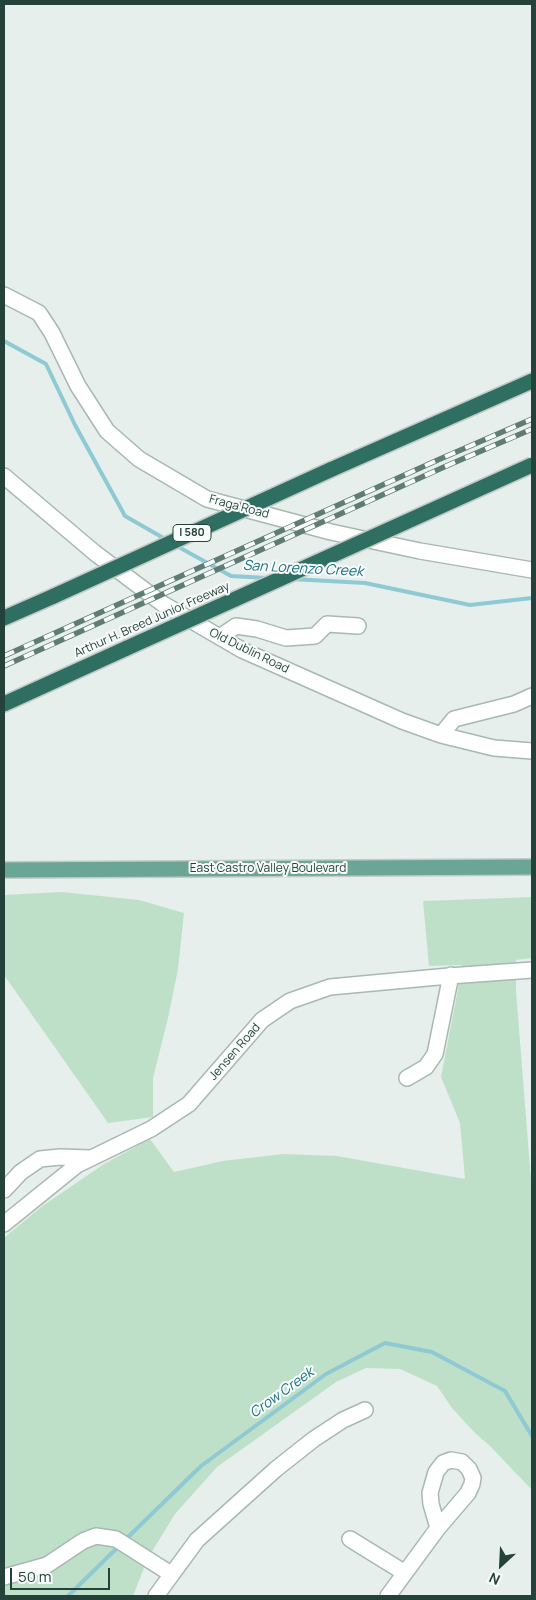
<!DOCTYPE html>
<style>
body{margin:0}
#map{position:relative;width:536px;height:1600px;overflow:hidden;background:#e6efeb;font-family:Manrope,sans-serif}
canvas{display:block}
.frame{position:absolute;inset:0;border:5px solid #24423a;pointer-events:none}
.north{position:absolute;left:476px;top:1540px;width:50px;height:50px;-webkit-text-stroke:4px #f7fbf9;paint-order:stroke;rotate:205deg;font-size:14px;font-weight:700;line-height:20px;text-align:center;color:#24423a}
.north::after{content:'';display:block;margin:auto;width:18px;height:22px;background:#24423a;clip-path:polygon(50% 0,100% 100%,50% 72%,0 100%)}
.scale{position:absolute;left:10px;top:1568px;width:100px;height:22px;box-sizing:border-box;border:2px solid #24423a;border-top:0;padding-left:6px;font-size:15px;line-height:18px;white-space:nowrap;color:#24423a;-webkit-text-stroke:4px #f7fbf9;paint-order:stroke}
</style>
<div id="map">
<canvas width="536" height="1600"></canvas>
<div class="frame"></div>
<div class="north">N</div>
<div class="scale">50 m</div>
</div>
<script>
const g = document.querySelector('canvas').getContext('2d');
g.lineJoin = 'round';
function fillPath(path, color) { g.fillStyle = color; g.fill(path, 'evenodd'); }
const poly = rows => new Path2D(rows.map(r => 'M' + r).join(''));
function trace(path, color, width, dash) { g.strokeStyle = color; g.lineWidth = width; g.lineCap = dash ? 'butt' : 'round'; g.setLineDash(dash || []); g.stroke(path); }
function label(font, color, halo, rows, align = 'center') {
  g.font = font + ' Manrope,sans-serif'; g.lineWidth = 4; g.setLineDash([]); g.textBaseline = 'middle'; g.strokeStyle = halo; g.fillStyle = color; for (const [text, x, y, turn = 0] of rows) {
    g.save(); g.translate(x, y); g.rotate((+turn || 0) * Math.PI / 180); g.textAlign = isNaN(turn) ? turn : align; if (halo) g.strokeText(text, 0, 0); g.fillText(text, 0, 0); g.restore();
  }
}
fillPath(poly([
 [62,892,139,900,184,913,178,969,168,1018,153,1078,153,1117,108,1123,4,975,4,895],
 [532,897,532,958,516,960,516,991,532,1193,532,1490,490,1446,474,1432,452,1408,437,1386,400,1369,366,1368,336,1382,217,1467,175,1514,148,1558,133,1596,4,1596,4,1238,41,1207,104,1164,150,1139,174,1172,223,1161,283,1154,337,1156,465,1179,460,1123,441,1077,458,989,461,965,429,966,423,901]
]), '#bfe0c8');
trace(poly([
 [4,341,46,364,75,425,125,516,167,540],
 [175,545,231,576,267,578],
 [292,579,365,583,470,605,532,598],
 [125,1540,201,1466,326,1374,385,1343,432,1352,505,1391,532,1436],
 [68,1596,120,1545]
]), '#8ec9d4', 4);
const minor = poly([
 [4,295,39,313,52,333,78,386,107,431,139,459,207,499,331,532,420,551,532,570],
 [4,476,95,553,163,604,242,650,402,721,441,735,494,748,532,751],
 [220,637,236,626,257,629,286,638,315,636,327,624,358,626],
 [441,735,454,719,514,704,532,696],
 [407,1078,426,1067,435,1054,451,975],
 [4,1190,21,1172,40,1159,60,1157,90,1158],
 [4,1224,77,1165,151,1129,189,1104,262,1020,290,1001,330,987,449,976,532,970],
 [350,1539,405,1573],
 [4,1577,47,1565,83,1541,96,1536,116,1539,171,1574],
 [156,1596,197,1540,276,1469,314,1439,343,1420,365,1410],
 [388,1596,438,1528,468,1493,472,1484,473,1478,469,1469,462,1462,451,1460,443,1463,436,1472,430,1493,431,1504,438,1528]
]);
const major = poly([
 [4,870,532,867]
]);
const highway = poly([
 [330,470,532,381],
 [4,618,54,596],
 [4,704,127,648]
]);
trace(minor, '#a8b8b2', 18);
trace(major, '#c2cac8', 18);
trace(highway, '#c2cac8', 18);
trace(minor, '#fff', 15);
trace(major, '#6aa596', 15);
trace(highway, '#2f6f62', 15);
const rail = poly([
 [4,656,440,459,532,419],
 [4,666,444,467,532,429]
]);
trace(rail, '#5f7d75', 5.5);
trace(rail, '#f7fbf9', 4, [11]);
const highwayBridge = poly([
 [54,596,330,470],
 [127,648,532,465]
]);
trace(highwayBridge, '#c2cac8', 18, []);
trace(highwayBridge, '#2f6f62', 15);
for (const [x, y, w] of [
 [192,533,38]
]) { const box = new Path2D(); box.roundRect(x - w / 2, y - 8.5, w, 17, 4); g.fillStyle = '#f7fbf9'; g.fill(box); trace(box, '#24423a', 1); }
label('bold 11px', '#24423a', null, [
 ["I 580",192,533]
]);
label('12px', '#24423a', '#f7fbf9', [
 ["Fraga Road",239,507,15],
 ["Arthur H. Breed Junior Freeway",152,620,-24],
 ["Old Dublin Road",249,651,26],
 ["East Castro Valley Boulevard",268,869],
 ["Jensen Road",235,1052,-49]
]);
label('italic 14px', '#1c6f80', '#f7fbf9', [
 ["San Lorenzo Creek",303,569,3],
 ["Crow Creek",282,1393,-36]
]);
</script>
